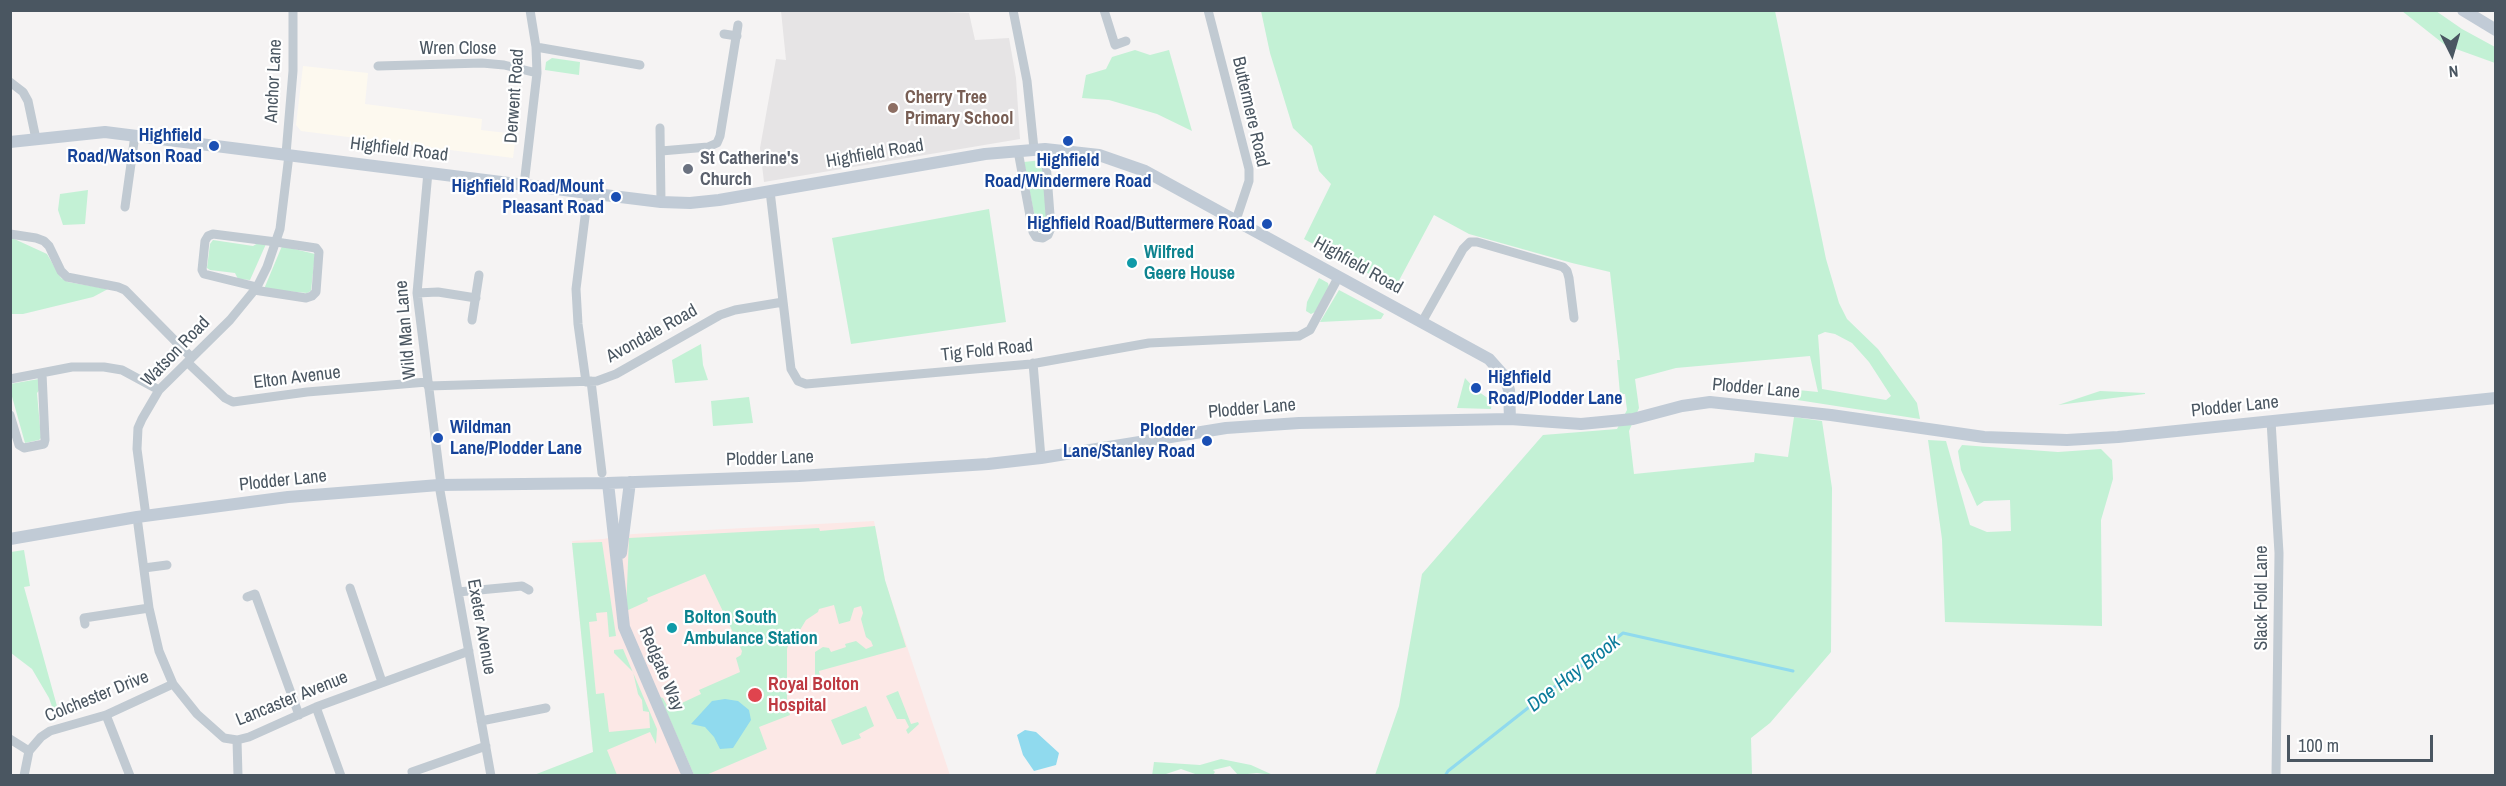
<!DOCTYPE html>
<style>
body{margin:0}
#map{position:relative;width:2506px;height:786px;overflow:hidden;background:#f5f3f3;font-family:"Archivo Narrow",sans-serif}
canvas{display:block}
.frame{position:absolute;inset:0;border:12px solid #4a5661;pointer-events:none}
.north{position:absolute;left:2422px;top:24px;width:60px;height:60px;-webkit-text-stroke:4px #fff;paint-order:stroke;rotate:175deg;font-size:16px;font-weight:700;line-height:24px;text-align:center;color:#4a5661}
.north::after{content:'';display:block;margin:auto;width:21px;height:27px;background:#4a5661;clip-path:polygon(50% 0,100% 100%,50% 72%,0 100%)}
.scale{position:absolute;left:2287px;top:735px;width:146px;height:27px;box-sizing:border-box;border:3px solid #4a5661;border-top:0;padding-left:8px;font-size:18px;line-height:21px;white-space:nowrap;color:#4a5661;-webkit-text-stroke:4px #fff;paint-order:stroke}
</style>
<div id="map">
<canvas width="2506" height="786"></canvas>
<div class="frame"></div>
<div class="north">N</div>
<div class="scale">100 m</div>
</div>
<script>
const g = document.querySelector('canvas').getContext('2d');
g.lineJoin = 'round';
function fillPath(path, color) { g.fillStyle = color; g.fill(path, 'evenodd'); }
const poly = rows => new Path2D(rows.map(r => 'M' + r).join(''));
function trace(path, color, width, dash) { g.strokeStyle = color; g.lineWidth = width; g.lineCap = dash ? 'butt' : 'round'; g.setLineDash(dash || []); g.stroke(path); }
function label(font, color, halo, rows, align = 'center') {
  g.font = font + ' "Archivo Narrow",sans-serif'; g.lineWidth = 4.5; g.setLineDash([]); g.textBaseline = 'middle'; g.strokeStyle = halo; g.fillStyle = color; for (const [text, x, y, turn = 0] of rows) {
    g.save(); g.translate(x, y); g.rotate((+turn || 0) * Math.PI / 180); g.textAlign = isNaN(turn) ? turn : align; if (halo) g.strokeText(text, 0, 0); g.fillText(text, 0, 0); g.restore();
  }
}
fillPath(poly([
 [303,66,368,73,365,104,482,119,481,130,516,134,513,158,301,131,296,125]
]), '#fdf9ef');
fillPath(poly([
 [921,11,969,13,975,40,1009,38,1016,78,1020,139,764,182,760,148,776,59,786,60,781,11]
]), '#e6e4e5');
fillPath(poly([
 [874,521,885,581,950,775,534,776,593,752,572,541,603,539,633,534]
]), '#fce8e6');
fillPath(poly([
 [1261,11,1775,11,1826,259,1839,303,1847,319,1878,349,1917,403,1920,419,1791,399,1788,389,1818,392,1810,356,1676,368,1635,379,1639,408,1629,431,1634,474,1754,462,1755,453,1788,457,1794,417,1822,421,1832,488,1831,652,1770,723,1751,738,1752,775,1375,775,1399,706,1422,574,1543,435,1617,429,1627,410,1625,394,1620,394,1617,360,1620,360,1610,272,1572,263,1469,234,1434,215,1395,288,1304,239,1331,184,1319,171,1312,146,1293,128,1270,53],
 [1825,332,1835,334,1852,343,1869,362,1891,396,1886,400,1822,389,1818,335],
 [2402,11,2436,11,2462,29,2495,47,2495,63,2445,45],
 [1135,50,1150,55,1169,50,1192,131,1157,114,1109,100,1082,98,1086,75,1106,69,1112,57],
 [552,58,580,62,579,75,545,70,546,62],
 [1042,160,1047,227,1044,233,1041,233,1037,229,1024,162],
 [88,190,85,224,63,225,58,210,60,194],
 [989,209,1006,322,851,344,832,238],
 [10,237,47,254,61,278,68,282,108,289,93,297,23,314,11,314],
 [213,240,253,246,258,243,266,244,250,280,238,279,235,273,210,270,207,268,210,244],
 [282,246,315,254,311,291,307,293,264,289],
 [1319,278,1328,283,1329,287,1315,312,1311,314,1306,311,1307,302],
 [1339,290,1384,314,1381,319,1320,322],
 [701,344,703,365,708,380,675,383,672,360],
 [1465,378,1476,390,1492,401,1491,409,1457,408],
 [39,379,41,388,37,393,41,438,39,440,25,443,11,393,10,384],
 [2100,391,2145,393,2145,394,2058,405],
 [749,397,753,423,713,426,711,401],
 [1928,440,1946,441,1970,525,1987,532,2011,531,2010,500,1984,501,1977,506,1961,470,1958,451,1962,445,2058,452,2101,449,2112,460,2113,479,2101,520,2102,626,1945,622,1942,539],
 [875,526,885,580,906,647,819,671,820,676,815,677,815,652,823,647,829,648,831,652,846,647,845,644,856,641,866,649,873,646,871,641,866,637,861,619,863,613,861,606,854,608,850,621,839,624,834,605,819,609,818,612,806,620,797,635,795,646,788,646,787,649,787,705,790,715,759,727,767,749,706,775,694,775,660,697,663,698,669,709,701,694,699,690,740,672,736,658,741,655,742,651,705,574,647,598,648,601,626,611,629,538,819,528,820,531],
 [602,542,616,636,609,637,607,612,596,613,597,621,589,622,596,694,604,693,609,732,650,728,649,712,643,711,642,700,638,694,633,672,614,653,614,650,623,649,657,729,656,744,650,732,607,750,617,775,534,775,593,752,572,543],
 [24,550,30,586,24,587,60,717,56,718,49,698,32,669,11,653,11,552],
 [898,691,911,724,918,722,919,724,908,734,906,730,909,727,905,719,897,719,886,696],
 [866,706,874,726,859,734,861,738,842,745,831,720],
 [1221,759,1251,765,1273,775,1257,773,1238,775,1230,766,1213,770,1215,772,1213,775,1198,775,1181,769,1163,775,1152,776,1154,762,1200,765]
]), '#c3f1d5');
fillPath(poly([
 [725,699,738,701,749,710,751,720,733,748,720,749,714,737,705,727,691,724,712,701],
 [1025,730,1036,732,1059,753,1056,765,1034,771,1023,755,1017,735]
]), '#90daee');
trace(poly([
 [1445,776,1448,771,1623,633,1793,671]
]), '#90daee', 3);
trace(poly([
 [1013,10,1027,81,1034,149],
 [1104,10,1115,45,1126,41],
 [1208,10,1249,169,1249,181,1236,220],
 [724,34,737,36],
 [536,47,640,65],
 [378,66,482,63,504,65,537,73],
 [10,82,23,92,28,101,36,139],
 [660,128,661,202],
 [661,151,708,147,717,143,720,136,738,25],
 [1018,151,1033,232,1036,237,1043,238,1048,235,1051,228,1045,149],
 [286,154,293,71,293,10],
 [428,172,417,293,441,485],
 [524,185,537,73,536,47,530,10],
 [770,191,791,369,798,381,806,384,1031,364,1149,343,1299,336,1310,330,1339,276],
 [125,207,135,135],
 [10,234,36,238,44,241,49,246,61,271,67,277,118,287,125,290,191,357],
 [254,290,306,298,312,296,316,292,319,252,316,248,276,242,213,234,208,236,205,241,202,270,204,274,257,287],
 [417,293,438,292,476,298],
 [472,320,479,275],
 [1422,322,1463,249,1470,242,1477,242,1563,267,1567,271,1569,278,1574,318],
 [187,362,225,398,233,402,307,392,427,382],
 [1033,363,1041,458],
 [10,379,72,367,104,367,122,370,159,390],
 [591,381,602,473],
 [586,382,578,324,576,289,588,193],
 [428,386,597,381,616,374,720,315,735,310,783,302],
 [10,415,19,445,24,448,44,444,45,440,42,373],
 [2271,421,2279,553,2276,776],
 [439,485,491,776],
 [146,516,137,449,138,428,142,419,159,390,230,320,257,287,267,267,280,229,289,155],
 [137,517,149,608,159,651,173,684,197,714,224,738,237,740,249,737,316,707,469,651],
 [144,568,167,565],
 [350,588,382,682],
 [458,592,522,586,529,590],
 [247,597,255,594,299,715],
 [85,624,84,618,149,608],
 [316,707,341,776],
 [106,715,130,776],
 [481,721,546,708],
 [10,739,29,751],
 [237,740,238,776],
 [24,776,29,751,41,737,50,731,106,715,173,684],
 [413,776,412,772,486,746]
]), '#c1cad2', 9);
trace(poly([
 [2463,10,2496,30],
 [10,142,105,132,588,193,661,202,690,203,719,200,985,154,1045,149,1099,155,1145,171,1489,359,1505,377,1509,390,1510,419],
 [608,483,624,627,688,776],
 [10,539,137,517,288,497,439,485,608,483,799,476,988,464,1041,458,1226,428,1299,423,1510,419,1581,424,1633,419,1682,406,1710,402,1831,415,1984,437,2067,440,2118,437,2496,398],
 [621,553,630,482]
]), '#c1cbd6', 12);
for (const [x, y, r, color] of [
 [893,108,6,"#8d6e63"],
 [1068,141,6,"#1a4fb4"],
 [214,146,6,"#1a4fb4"],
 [688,169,6,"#6b7280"],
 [616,197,6,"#1a4fb4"],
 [1267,224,6,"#1a4fb4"],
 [1132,263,6,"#0f9aa8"],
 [1476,388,6,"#1a4fb4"],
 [438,438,6,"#1a4fb4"],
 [1207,441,6,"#1a4fb4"],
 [672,628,6,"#0f9aa8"],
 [755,695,8,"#e0444e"]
]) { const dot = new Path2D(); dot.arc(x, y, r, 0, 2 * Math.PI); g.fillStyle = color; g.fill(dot); trace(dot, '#fff', 2); }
label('18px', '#4a5661', '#fff', [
 ["Wren Close",458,49],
 ["Anchor Lane",274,81,-87],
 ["Derwent Road",515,96,-86],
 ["Buttermere Road",1250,112,77],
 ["Highfield Road",399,150,7],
 ["Highfield Road",875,154,-10],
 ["Highfield Road",1358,266,29],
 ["Wild Man Lane",406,330,-95],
 ["Avondale Road",652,334,-29],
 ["Tig Fold Road",987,351,-6],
 ["Watson Road",176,352,-46],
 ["Elton Avenue",297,378,-7],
 ["Plodder Lane",1756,389,5],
 ["Plodder Lane",2235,407,-6],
 ["Plodder Lane",1252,409,-5],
 ["Plodder Lane",770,459,-2],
 ["Plodder Lane",283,481,-6],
 ["Slack Fold Lane",2262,598,-90],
 ["Exeter Avenue",481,627,80],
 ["Redgate Way",661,669,67],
 ["Colchester Drive",97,697,-22],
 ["Lancaster Avenue",292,699,-22]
]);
label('bold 18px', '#785e54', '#fff', [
 ["Cherry Tree",905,98],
 ["Primary School",905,119]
], 'left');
label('bold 18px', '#164399', '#fff', [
 ["Highfield",202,136],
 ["Road/Watson Road",202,157],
 ["Highfield",1068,161,"center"],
 ["Road/Windermere Road",1068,182,"center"],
 ["Highfield Road/Mount",604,187],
 ["Pleasant Road",604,208],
 ["Highfield Road/Buttermere Road",1255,224],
 ["Highfield",1488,378,"left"],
 ["Road/Plodder Lane",1488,399,"left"],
 ["Wildman",450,428,"left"],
 ["Lane/Plodder Lane",450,449,"left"],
 ["Plodder",1195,431],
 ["Lane/Stanley Road",1195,452]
], 'right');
label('bold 18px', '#5b616d', '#fff', [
 ["St Catherine's",700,159],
 ["Church",700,180]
], 'left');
label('bold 18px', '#0d838f', '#fff', [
 ["Wilfred",1144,253],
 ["Geere House",1144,274],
 ["Bolton South",684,618],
 ["Ambulance Station",684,639]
], 'left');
label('bold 18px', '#be3a42', '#fff', [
 ["Royal Bolton",768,685],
 ["Hospital",768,706]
], 'left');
label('italic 20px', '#0c7c9b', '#fff', [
 ["Doe Hay Brook",1574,674,-38]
]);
</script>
